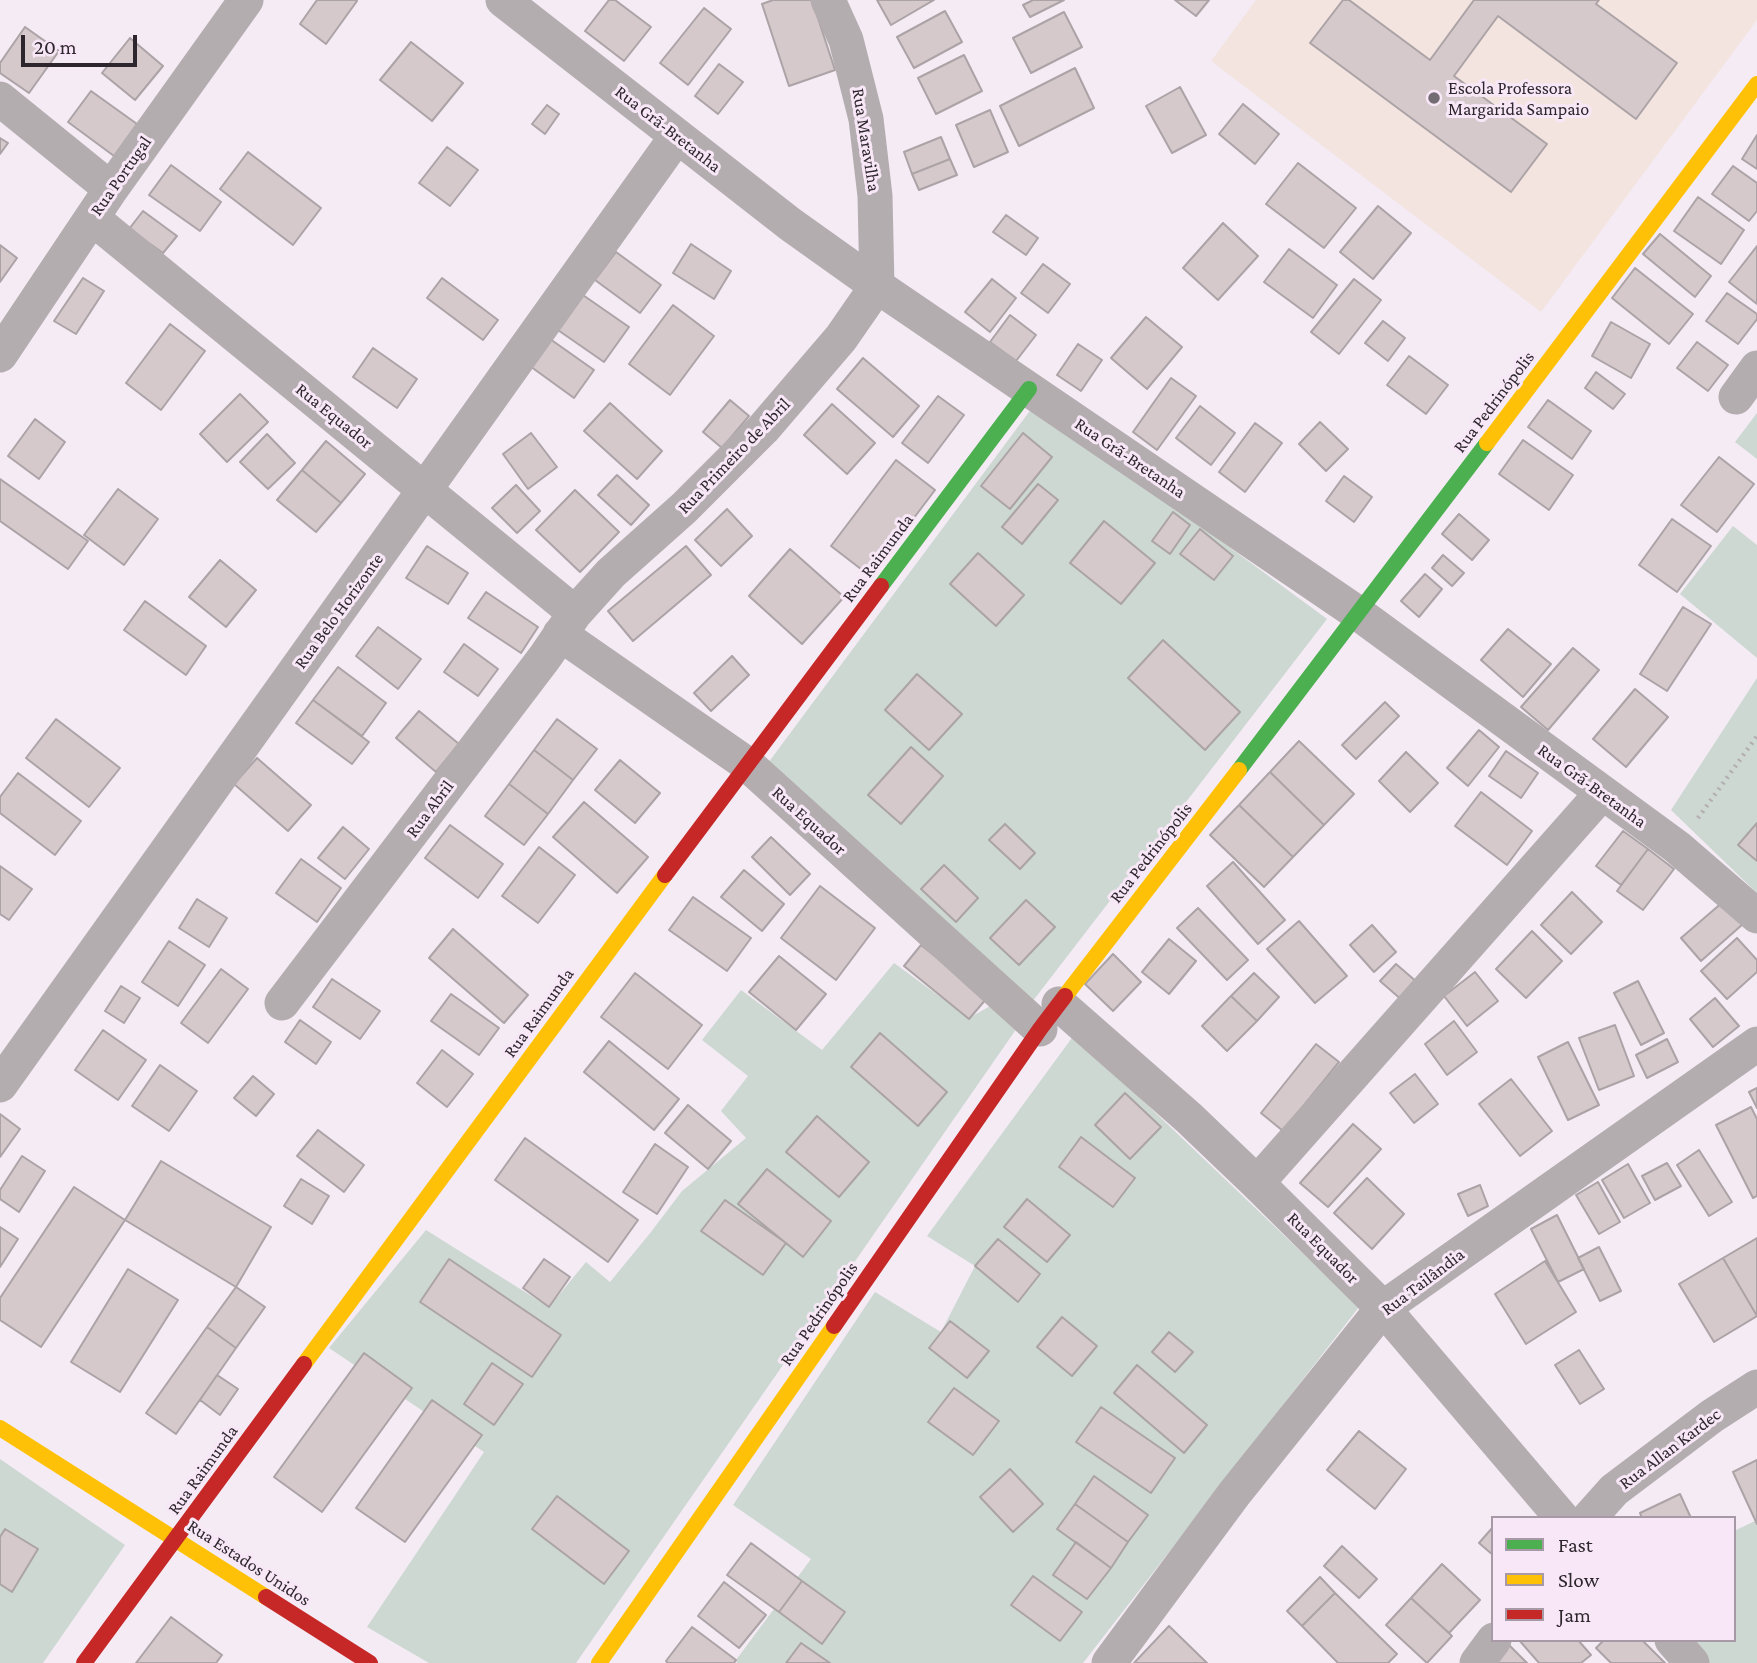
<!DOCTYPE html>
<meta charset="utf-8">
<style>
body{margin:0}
#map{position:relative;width:1757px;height:1663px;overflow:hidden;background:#f4ebf4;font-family:"Crimson Pro",serif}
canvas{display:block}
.legend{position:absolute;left:1491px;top:1516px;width:245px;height:126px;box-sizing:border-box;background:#f8e7f7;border:2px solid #a79aa6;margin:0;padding:9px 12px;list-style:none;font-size:21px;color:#2d272d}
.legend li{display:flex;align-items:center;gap:14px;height:35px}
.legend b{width:35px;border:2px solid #a79aa6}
.scale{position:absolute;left:21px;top:35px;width:116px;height:32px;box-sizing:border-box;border:4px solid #2d272d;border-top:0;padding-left:9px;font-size:21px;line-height:24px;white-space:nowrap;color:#2d272d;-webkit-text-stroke:5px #f8e7f7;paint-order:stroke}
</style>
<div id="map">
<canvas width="1757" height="1663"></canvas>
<ul class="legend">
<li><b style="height:9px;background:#4caf50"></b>Fast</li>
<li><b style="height:9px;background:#ffc107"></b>Slow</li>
<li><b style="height:9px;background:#c62828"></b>Jam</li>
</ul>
<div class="scale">20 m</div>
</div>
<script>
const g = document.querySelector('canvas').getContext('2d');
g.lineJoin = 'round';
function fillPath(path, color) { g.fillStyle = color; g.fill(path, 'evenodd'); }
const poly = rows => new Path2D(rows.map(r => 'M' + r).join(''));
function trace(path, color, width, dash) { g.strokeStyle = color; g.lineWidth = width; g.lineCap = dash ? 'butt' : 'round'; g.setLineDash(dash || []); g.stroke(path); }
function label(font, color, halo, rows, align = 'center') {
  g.font = font + ' "Crimson Pro",serif'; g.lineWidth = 6; g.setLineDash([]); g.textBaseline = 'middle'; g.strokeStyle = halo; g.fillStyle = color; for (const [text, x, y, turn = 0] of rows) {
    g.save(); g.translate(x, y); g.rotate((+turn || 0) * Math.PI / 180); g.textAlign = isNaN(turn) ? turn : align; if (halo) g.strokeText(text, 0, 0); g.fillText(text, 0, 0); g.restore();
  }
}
fillPath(poly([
 [1256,0,1757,0,1757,20,1541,312,1211,61]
]), '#f3e4e0');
fillPath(poly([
 [1035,404,1327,619,1032,1002,768,763],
 [1757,413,1757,459,1735,442],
 [1733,526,1757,545,1757,658,1680,594],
 [1757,678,1757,893,1671,810],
 [894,963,969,1018,992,1005,1017,1028,576,1663,429,1663,367,1627,484,1452,329,1348,426,1230,549,1307,586,1262,610,1282,651,1232,682,1191,746,1138,721,1111,748,1076,702,1040,741,990,822,1050],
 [1074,1035,1359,1307,1083,1663,737,1663,736,1660,811,1559,733,1505,875,1292,941,1332,975,1266,927,1236],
 [0,1459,125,1545,43,1663,0,1663],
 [1757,1520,1757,1663,1707,1663,1686,1640,1734,1640,1734,1531]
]), '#cdd8d2');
const building = poly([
 [317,0,355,0,357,1,326,44,300,24,317,0],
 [609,0,615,0,651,27,624,61,585,31,609,0],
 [773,0,812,0,835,70,789,86,762,4,773,0],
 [877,0,934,0,891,25,877,0],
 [1033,0,1064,0,1030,17,1023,5,1033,0],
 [1175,0,1209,0,1196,16,1175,0],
 [1343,0,1349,0,1430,60,1474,0,1599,0,1596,4,1677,63,1636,119,1498,16,1454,76,1547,144,1511,192,1310,43,1343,0],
 [704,8,731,29,688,85,660,63,704,8],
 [945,11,962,42,914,68,897,37,945,11],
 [1064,12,1082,47,1031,73,1013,38,1064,12],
 [25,27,59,51,29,93,0,73,0,63,25,27],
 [130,38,163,66,135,100,102,73,130,38],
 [411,42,463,83,432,121,380,80,411,42],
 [964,55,982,91,936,114,918,78,964,55],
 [719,64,743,82,718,114,695,96,719,64],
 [1075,68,1094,108,1019,146,1000,106,1075,68],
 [1180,87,1206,135,1172,153,1146,106,1180,87],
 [91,91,137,124,114,156,68,122,91,91],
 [1243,104,1279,134,1255,164,1219,134,1243,104],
 [547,105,559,114,545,134,532,124,547,105],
 [990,110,1008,152,974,167,956,125,990,110],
 [1757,135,1757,169,1742,159,1757,135],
 [941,137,950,159,912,174,904,152,941,137],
 [0,138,8,143,0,154,0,138],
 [447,147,478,170,450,206,419,183,447,147],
 [248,152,321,208,293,245,220,189,248,152],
 [950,159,957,175,919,190,912,174,950,159],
 [1298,163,1356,208,1324,248,1266,204,1298,163],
 [171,165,221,202,200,231,149,195,171,165],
 [1733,166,1757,183,1757,211,1749,221,1712,194,1733,166],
 [1698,197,1744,230,1721,264,1674,231,1698,197],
 [1378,206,1411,233,1373,279,1340,252,1378,206],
 [143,211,177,236,163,253,129,229,143,211],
 [1006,215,1038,238,1026,255,993,232,1006,215],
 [1223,223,1258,256,1218,300,1183,268,1223,223],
 [1660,234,1711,276,1695,297,1643,254,1660,234],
 [691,244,731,271,714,299,673,273,691,244],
 [0,245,17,258,0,282,0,245],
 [1757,246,1757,304,1729,282,1757,246],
 [1289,249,1337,285,1313,318,1264,282,1289,249],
 [616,252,661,285,640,313,595,280,616,252],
 [1043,264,1070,284,1048,313,1021,293,1043,264],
 [1635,268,1693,314,1669,344,1612,298,1635,268],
 [83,278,104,291,76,334,54,321,83,278],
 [442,278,498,320,483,340,427,298,442,278],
 [992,279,1016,298,990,332,965,312,992,279],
 [1354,279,1381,300,1339,354,1311,332,1354,279],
 [580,293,629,327,604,362,555,328,580,293],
 [1727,293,1757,314,1757,319,1738,344,1706,321,1727,293],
 [673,305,714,336,670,395,629,364,673,305],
 [1010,315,1036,335,1016,361,990,342,1010,315],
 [1146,317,1182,347,1147,389,1111,358,1146,317],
 [1383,321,1405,338,1388,361,1365,343,1383,321],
 [1611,322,1650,344,1631,378,1592,356,1611,322],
 [170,324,205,351,161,410,126,383,170,324],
 [543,334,594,370,574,398,523,361,543,334],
 [1697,342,1728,365,1708,391,1677,368,1697,342],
 [1078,344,1102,360,1081,391,1057,375,1078,344],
 [373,348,417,379,397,408,353,377,373,348],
 [1409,356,1448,385,1426,414,1387,385,1409,356],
 [863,358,919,406,893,437,837,389,863,358],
 [1596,372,1625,394,1613,409,1585,388,1596,372],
 [1171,378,1196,396,1157,450,1133,432,1171,378],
 [240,394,268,422,227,462,200,434,240,394],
 [938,396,964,415,928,463,902,443,938,396],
 [730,400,749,416,722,448,703,432,730,400],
 [1548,400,1591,431,1572,459,1528,427,1548,400],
 [610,403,662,451,637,479,584,431,610,403],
 [832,404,875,443,847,474,804,435,832,404],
 [1200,406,1235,433,1211,465,1176,438,1200,406],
 [35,419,65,442,39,479,8,456,35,419],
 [1320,422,1348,449,1326,471,1299,444,1320,422],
 [1255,423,1282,443,1245,492,1219,472,1255,423],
 [531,433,557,467,528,489,503,454,531,433],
 [1023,433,1052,457,1010,509,981,486,1023,433],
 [267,434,295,463,268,489,240,462,267,434],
 [1523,440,1573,475,1549,510,1499,474,1523,440],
 [326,441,365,474,341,503,302,470,326,441],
 [1719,457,1754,484,1717,532,1681,505,1719,457],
 [896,460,935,490,870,576,831,546,896,460],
 [302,470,341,503,316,532,277,500,302,470],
 [617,475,649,505,631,525,598,495,617,475],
 [1344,476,1372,497,1354,522,1326,501,1344,476],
 [0,479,88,541,68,569,0,521,0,479],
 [1038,484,1058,500,1022,544,1002,527,1038,484],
 [516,485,540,511,517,533,492,508,516,485],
 [118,489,158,519,124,565,84,535,118,489],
 [575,490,619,532,580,572,536,530,575,490],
 [727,509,752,536,721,566,695,540,727,509],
 [1173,512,1190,525,1170,554,1152,541,1173,512],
 [1459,514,1489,540,1472,560,1442,534,1459,514],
 [1672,519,1711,546,1677,592,1639,565,1672,519],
 [1104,521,1155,563,1121,604,1070,563,1104,521],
 [1200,529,1233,556,1214,580,1180,554,1200,529],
 [427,546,468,573,448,604,406,578,427,546],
 [686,546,711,575,633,641,608,611,686,546],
 [790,549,844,597,802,644,749,596,790,549],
 [978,553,1024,595,996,626,950,584,978,553],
 [1443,555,1464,573,1452,586,1432,568,1443,555],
 [220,560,256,590,226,627,189,597,220,560],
 [1425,574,1442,589,1419,617,1401,601,1425,574],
 [486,592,538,627,521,653,468,618,486,592],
 [145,601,206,646,186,675,124,630,145,601],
 [1683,607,1711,624,1667,691,1640,674,1683,607],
 [378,627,421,659,398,689,356,656,378,627],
 [1508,629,1551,664,1523,697,1481,660,1508,629],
 [1163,640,1240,712,1205,750,1128,678,1163,640],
 [464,644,498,669,478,696,444,672,464,644],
 [1573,648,1599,670,1548,730,1521,707,1573,648],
 [732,656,749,675,711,711,694,693,732,656],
 [338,667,386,703,362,736,313,700,338,667],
 [917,674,962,714,929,750,885,710,917,674],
 [1635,689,1668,717,1626,767,1593,739,1635,689],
 [313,700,369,742,352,764,296,723,313,700],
 [1385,702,1399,716,1356,759,1342,745,1385,702],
 [419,711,459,744,436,772,396,738,419,711],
 [56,719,120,768,89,807,26,758,56,719],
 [557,719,597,749,573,780,534,750,557,719],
 [1479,730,1499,747,1468,786,1447,768,1479,730],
 [1299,741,1354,794,1324,825,1270,772,1299,741],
 [911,747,943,776,901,824,868,795,911,747],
 [534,750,573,780,548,814,509,784,534,750],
 [1506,751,1538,773,1521,798,1489,776,1506,751],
 [1406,752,1438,783,1410,812,1379,781,1406,752],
 [257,758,311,805,288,831,234,784,257,758],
 [620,760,660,793,635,823,595,790,620,760],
 [1270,772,1324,825,1293,857,1239,805,1270,772],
 [18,773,81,821,55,855,0,813,0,797,18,773],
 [509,784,548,814,524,845,485,816,509,784],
 [1481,792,1532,831,1507,865,1455,826,1481,792],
 [584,802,648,857,617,893,553,837,584,802],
 [1239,805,1293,857,1264,887,1210,835,1239,805],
 [1757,823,1757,861,1738,845,1757,823],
 [1005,824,1035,853,1020,869,989,840,1005,824],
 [450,825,503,864,478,898,425,858,450,825],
 [343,827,369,849,345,879,318,858,343,827],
 [1623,831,1648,849,1621,885,1596,866,1623,831],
 [771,837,810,874,790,895,752,857,771,837],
 [539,847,575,875,538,923,502,896,539,847],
 [1648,849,1674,869,1643,910,1617,891,1648,849],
 [301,859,341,888,317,922,276,893,301,859],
 [1233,862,1285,920,1258,944,1207,886,1233,862],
 [944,865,978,898,956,922,921,889,944,865],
 [0,866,32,889,9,920,0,914,0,866],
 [744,870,784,904,762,931,721,897,744,870],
 [820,886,875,928,836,980,781,938,820,886],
 [1572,892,1602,922,1571,954,1541,925,1572,892],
 [693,897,751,938,727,971,669,930,693,897],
 [197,899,227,918,209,947,179,928,197,899],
 [1026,900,1055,927,1019,965,990,938,1026,900],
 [1724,901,1743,924,1701,961,1681,938,1724,901],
 [1198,908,1248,960,1227,980,1177,928,1198,908],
 [1299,921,1347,976,1315,1003,1267,949,1299,921],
 [1372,925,1396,952,1374,972,1350,945,1372,925],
 [453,929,528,995,504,1023,429,958,453,929],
 [1532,931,1562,961,1526,998,1496,969,1532,931],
 [1737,938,1757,960,1757,972,1727,999,1701,971,1737,938],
 [1169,939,1196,961,1169,994,1142,972,1169,939],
 [169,941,205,965,178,1006,142,982,169,941],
 [921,945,987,998,969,1019,904,966,921,945],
 [1113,954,1141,982,1113,1011,1085,984,1113,954],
 [779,956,826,994,796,1030,749,992,779,956],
 [1396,964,1418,983,1403,1001,1380,981,1396,964],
 [221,969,248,989,208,1043,181,1023,221,969],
 [1475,972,1498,1001,1467,1026,1444,996,1475,972],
 [635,973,702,1025,668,1069,601,1017,635,973],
 [1254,973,1279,997,1257,1021,1231,996,1254,973],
 [332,979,380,1011,360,1039,313,1007,332,979],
 [1638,981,1664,1033,1641,1045,1614,993,1638,981],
 [121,986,140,998,124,1023,105,1011,121,986],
 [451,994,499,1028,479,1055,431,1021,451,994],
 [1231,996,1257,1021,1227,1051,1202,1026,1231,996],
 [1715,998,1739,1026,1713,1047,1690,1019,1715,998],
 [300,1020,331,1042,316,1064,285,1042,300,1020],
 [1454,1021,1477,1052,1447,1075,1425,1044,1454,1021],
 [1615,1025,1634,1076,1599,1090,1579,1038,1615,1025],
 [103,1030,146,1060,118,1100,75,1070,103,1030],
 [880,1033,947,1092,918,1126,851,1067,880,1033],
 [1667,1039,1678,1062,1647,1078,1636,1055,1667,1039],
 [609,1041,679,1099,654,1130,584,1072,609,1041],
 [1568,1042,1599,1105,1568,1120,1538,1057,1568,1042],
 [1316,1044,1339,1062,1283,1131,1261,1113,1316,1044],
 [442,1050,473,1074,447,1107,417,1083,442,1050],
 [160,1065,197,1091,169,1131,132,1106,160,1065],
 [1415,1074,1438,1104,1414,1123,1390,1093,1415,1074],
 [253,1076,274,1094,256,1116,234,1098,253,1076],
 [1511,1079,1552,1131,1520,1156,1479,1104,1511,1079],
 [1757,1088,1757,1108,1749,1092,1757,1088],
 [1125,1093,1161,1127,1130,1159,1095,1125,1125,1093],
 [688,1105,731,1141,708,1169,665,1133,688,1105],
 [1751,1107,1757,1119,1757,1196,1753,1198,1716,1125,1751,1107],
 [0,1114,20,1129,0,1157,0,1114],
 [817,1116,869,1162,839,1197,786,1152,817,1116],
 [1353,1124,1381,1149,1328,1207,1300,1183,1353,1124],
 [318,1130,364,1165,344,1192,297,1156,318,1130],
 [1081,1137,1135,1178,1113,1207,1059,1167,1081,1137],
 [525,1138,638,1220,608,1262,495,1180,525,1138],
 [655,1144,688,1167,657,1214,623,1192,655,1144],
 [1699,1150,1732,1202,1709,1216,1677,1165,1699,1150],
 [22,1156,45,1171,19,1212,0,1199,0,1190,22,1156],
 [161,1161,271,1227,236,1287,125,1220,161,1161],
 [1667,1163,1681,1186,1655,1200,1642,1176,1667,1163],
 [1628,1164,1650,1203,1624,1218,1602,1180,1628,1164],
 [767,1169,831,1221,803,1257,738,1204,767,1169],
 [1367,1178,1404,1214,1372,1249,1334,1213,1367,1178],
 [301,1179,329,1196,312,1224,284,1206,301,1179],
 [1598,1182,1620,1222,1599,1234,1576,1195,1598,1182],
 [1480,1185,1488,1206,1468,1216,1458,1194,1480,1185],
 [74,1187,125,1220,41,1347,0,1320,0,1298,74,1187],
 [1027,1199,1070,1235,1047,1262,1004,1227,1027,1199],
 [725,1200,786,1243,763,1275,701,1231,725,1200],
 [1557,1215,1584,1269,1558,1282,1531,1229,1557,1215],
 [0,1227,18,1239,0,1267,0,1227],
 [1757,1238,1757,1316,1723,1258,1757,1238],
 [998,1239,1040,1274,1018,1302,975,1266,998,1239],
 [1599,1247,1621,1291,1600,1301,1578,1258,1599,1247],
 [1723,1258,1757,1316,1714,1342,1679,1284,1723,1258],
 [449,1259,561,1335,532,1377,420,1302,449,1259],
 [544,1259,570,1277,549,1307,523,1288,544,1259],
 [1545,1261,1576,1312,1526,1344,1495,1294,1545,1261],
 [128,1269,178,1300,120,1392,71,1362,128,1269],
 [236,1287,265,1307,236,1348,207,1327,236,1287],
 [1062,1317,1097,1346,1072,1376,1037,1347,1062,1317],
 [950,1321,989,1351,967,1378,929,1348,950,1321],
 [207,1327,236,1348,176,1434,146,1413,207,1327],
 [1169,1332,1193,1352,1175,1372,1152,1352,1169,1332],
 [1579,1350,1604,1389,1580,1404,1555,1365,1579,1350],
 [364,1353,412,1388,322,1512,274,1477,364,1353],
 [492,1363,523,1384,494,1425,464,1404,492,1363],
 [1137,1365,1207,1425,1184,1453,1114,1393,1137,1365],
 [217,1375,238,1389,220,1415,200,1400,217,1375],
 [954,1388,999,1421,973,1455,928,1422,954,1388],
 [432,1400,482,1435,405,1542,356,1508,432,1400],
 [1101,1407,1175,1458,1151,1493,1076,1442,1101,1407],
 [1359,1431,1406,1469,1375,1509,1327,1470,1359,1431],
 [1757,1460,1757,1524,1733,1472,1757,1460],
 [1010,1469,1043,1504,1013,1532,980,1497,1010,1469],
 [1094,1476,1148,1515,1128,1542,1075,1504,1094,1476],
 [1680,1494,1691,1518,1642,1518,1640,1513,1680,1494],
 [557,1496,629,1551,604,1584,532,1529,557,1496],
 [1075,1504,1128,1542,1111,1568,1057,1529,1075,1504],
 [1493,1527,1493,1555,1479,1543,1493,1527],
 [5,1529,38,1549,12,1592,0,1584,0,1537,5,1529],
 [1076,1542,1111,1568,1087,1599,1053,1575,1076,1542],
 [751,1543,802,1581,779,1612,727,1575,751,1543],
 [1342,1546,1377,1579,1359,1598,1324,1566,1342,1546],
 [1442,1564,1480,1600,1449,1633,1411,1598,1442,1564],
 [1033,1576,1082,1612,1060,1641,1011,1605,1033,1576],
 [1320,1577,1335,1593,1302,1626,1287,1611,1320,1577],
 [802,1581,845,1612,822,1644,779,1612,802,1581],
 [724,1582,766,1615,739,1648,698,1616,724,1582],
 [1335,1593,1397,1654,1388,1663,1338,1663,1302,1626,1335,1593],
 [1411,1598,1452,1636,1427,1663,1386,1625,1411,1598],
 [171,1617,222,1655,216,1663,136,1663,171,1617],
 [1169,1626,1207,1663,1134,1663,1169,1626],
 [692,1627,736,1660,734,1663,668,1663,666,1661,692,1627],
 [1519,1640,1578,1640,1591,1655,1581,1663,1539,1663,1519,1640],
 [1604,1640,1642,1640,1665,1663,1611,1663,1596,1648,1604,1640],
 [801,1643,830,1663,786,1663,801,1643],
 [1509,1645,1527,1663,1493,1663,1509,1645]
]);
fillPath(building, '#d6c9cc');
trace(building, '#aba3a6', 2);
trace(poly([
 [1698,818,1757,736]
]), '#b3adb2', 4.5, [2, 5]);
trace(poly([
 [503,0,790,224,877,286,1359,614,1677,847,1757,916],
 [0,99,111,189],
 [92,218,575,613],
 [0,355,111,189,246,0],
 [1736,397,1757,368],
 [560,634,747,764,1040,1029],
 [282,1003,545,657,575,613,611,573,684,508,763,429,841,338,877,286,875,196,866,119,846,40,828,0],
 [1059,1004,1189,1118,1257,1183,1383,1308,1562,1518],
 [0,1085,677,136],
 [1257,1183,1602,793],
 [1589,1518,1614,1490,1712,1416,1757,1387],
 [1672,1640,1692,1663],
 [1109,1663,1234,1494,1383,1308,1757,1044],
 [1477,1663,1494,1640]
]), '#b4adb0', 35);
trace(poly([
 [881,586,1029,389],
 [1239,770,1487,443]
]), '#4caf50', 16);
trace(poly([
 [1487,443,1757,84],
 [1065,996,1239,770],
 [304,1364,665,875],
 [0,1428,266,1597],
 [599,1663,834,1326]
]), '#ffc107', 16);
trace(poly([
 [665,875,881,586],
 [834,1326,1040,1029,1065,996],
 [266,1597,370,1663],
 [84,1663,304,1364]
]), '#c62828', 16);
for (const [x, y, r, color] of [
 [1434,98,7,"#736c73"]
]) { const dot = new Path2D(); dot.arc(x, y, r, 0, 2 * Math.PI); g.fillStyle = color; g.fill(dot); trace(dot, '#f8e7f7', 2.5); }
label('18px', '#2d272d', '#f8e7f7', [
 ["Escola Professora",1448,88],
 ["Margarida Sampaio",1448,109]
], 'left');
label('18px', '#2d272d', '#f8e7f7', [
 ["Rua Grã-Bretanha",668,129,38],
 ["Rua Maravilha",866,140,81],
 ["Rua Portugal",121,176,-55],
 ["Rua Pedrinópolis",1494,402,-53],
 ["Rua Equador",334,416,39],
 ["Rua Primeiro de Abril",734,456,-46],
 ["Rua Grã-Bretanha",1130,458,34],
 ["Rua Raimunda",878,558,-53],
 ["Rua Belo Horizonte",339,611,-54],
 ["Rua Grã-Bretanha",1592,786,36],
 ["Rua Abril",430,809,-53],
 ["Rua Equador",809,821,42],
 ["Rua Pedrinópolis",1151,853,-52],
 ["Rua Raimunda",539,1013,-54],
 ["Rua Equador",1323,1248,45],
 ["Rua Tailândia",1423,1282,-37],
 ["Rua Pedrinópolis",819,1314,-55],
 ["Rua Allan Kardec",1670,1449,-37],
 ["Rua Raimunda",203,1470,-54],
 ["Rua Estados Unidos",249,1563,33]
]);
</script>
